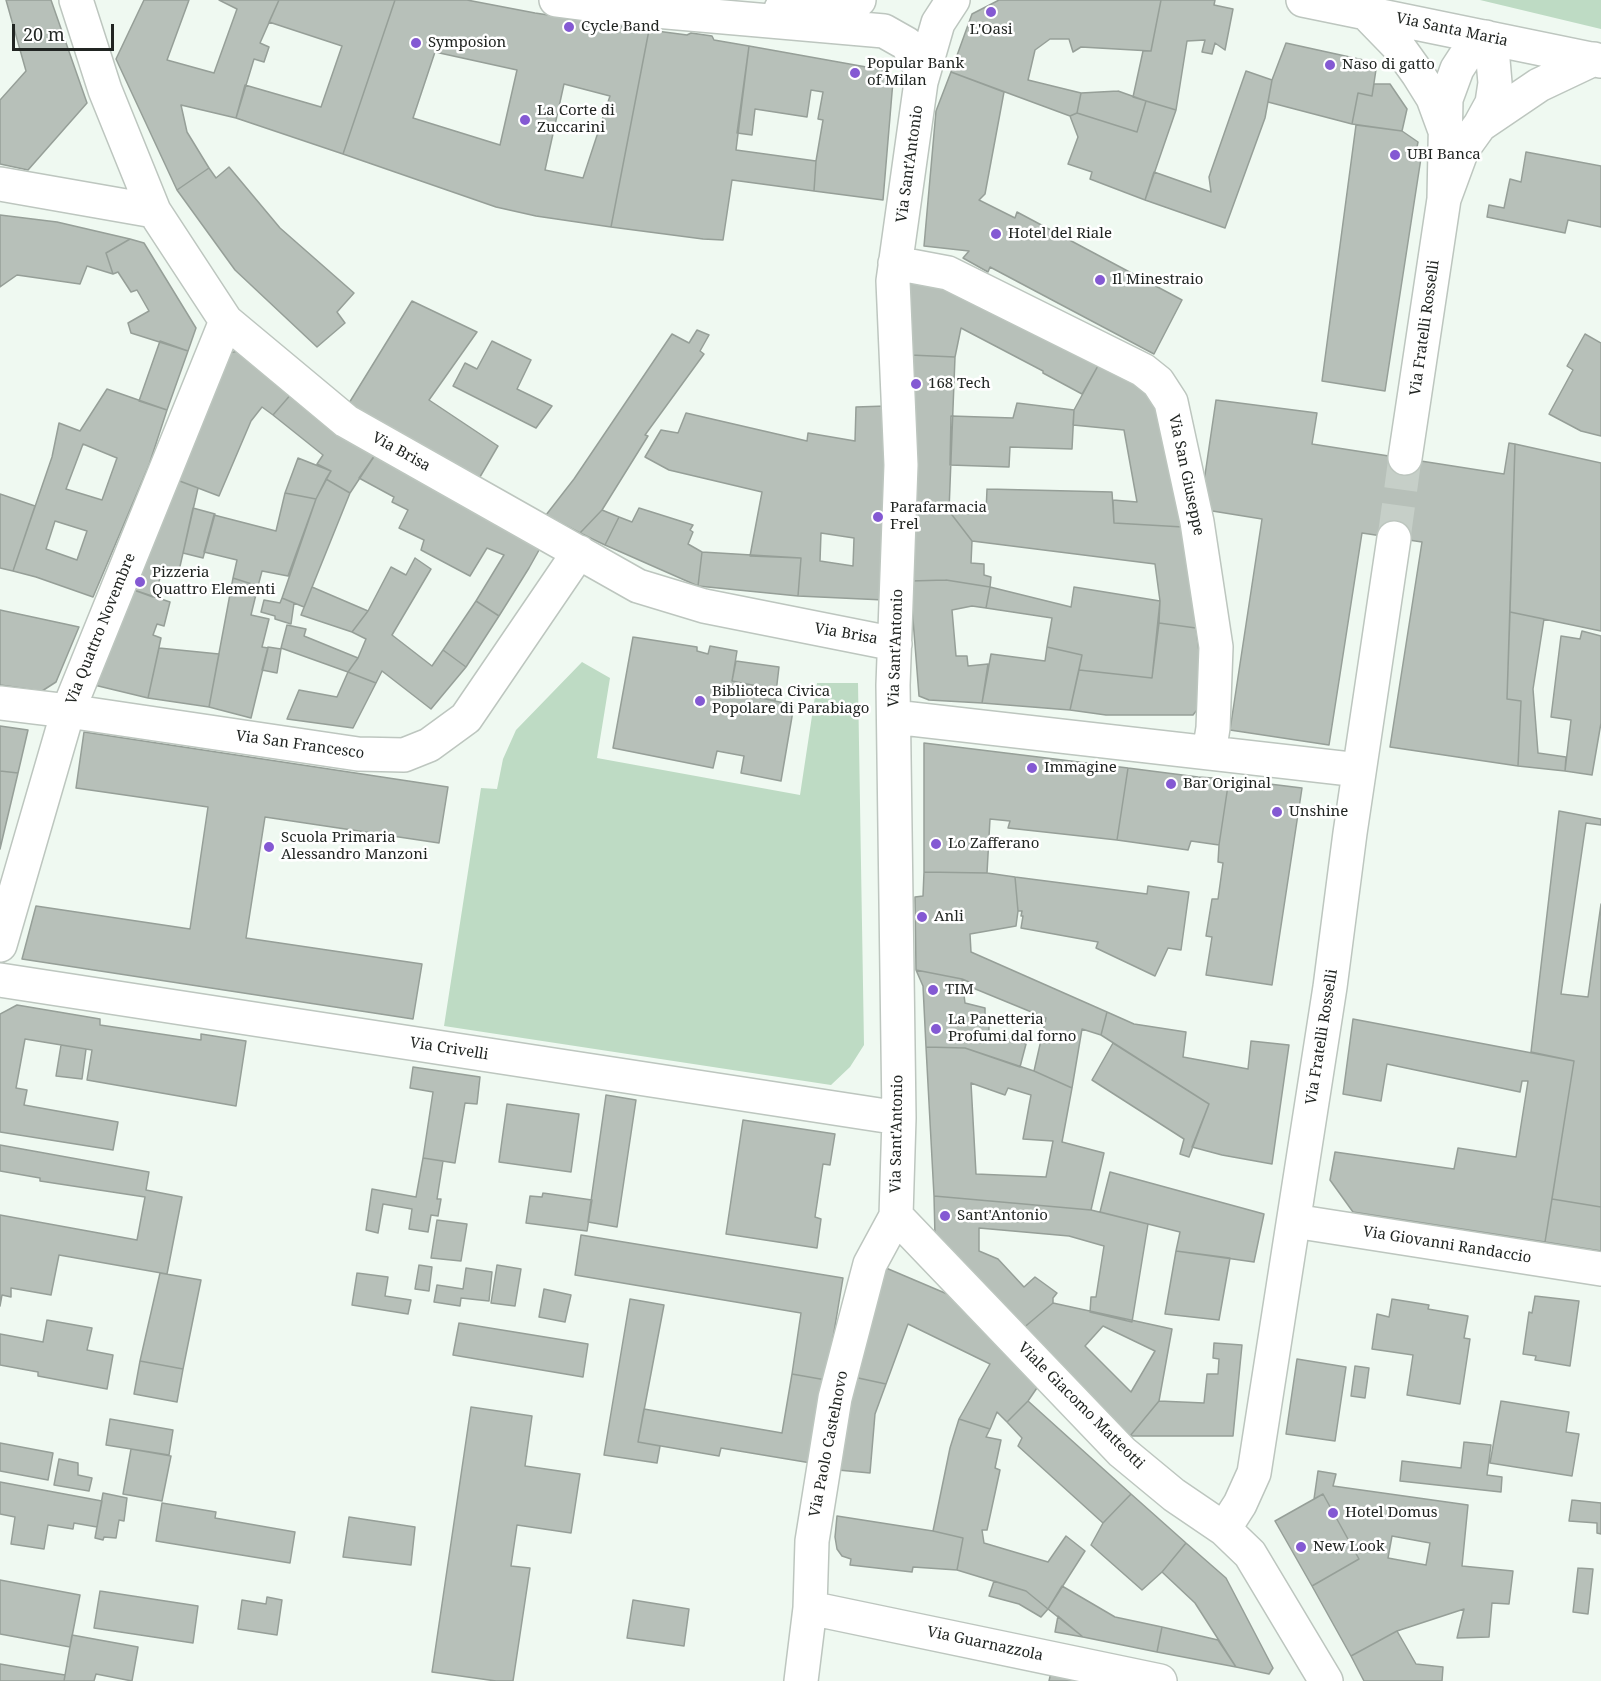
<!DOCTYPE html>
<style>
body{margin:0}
#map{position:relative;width:1601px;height:1681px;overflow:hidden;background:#eff9f1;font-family:"Noto Serif",serif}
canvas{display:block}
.scale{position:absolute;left:12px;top:24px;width:102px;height:27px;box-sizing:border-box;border:3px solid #212522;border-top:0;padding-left:8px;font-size:18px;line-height:21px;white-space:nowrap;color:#212522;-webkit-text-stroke:4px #fff;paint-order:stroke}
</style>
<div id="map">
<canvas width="1601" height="1681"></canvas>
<div class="scale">20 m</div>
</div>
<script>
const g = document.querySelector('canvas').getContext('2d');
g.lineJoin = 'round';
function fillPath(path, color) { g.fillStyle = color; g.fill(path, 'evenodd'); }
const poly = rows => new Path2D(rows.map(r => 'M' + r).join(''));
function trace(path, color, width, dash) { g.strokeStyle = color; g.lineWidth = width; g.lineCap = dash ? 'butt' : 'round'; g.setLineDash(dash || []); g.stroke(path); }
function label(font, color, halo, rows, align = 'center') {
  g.font = font + ' "Noto Serif",serif'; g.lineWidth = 5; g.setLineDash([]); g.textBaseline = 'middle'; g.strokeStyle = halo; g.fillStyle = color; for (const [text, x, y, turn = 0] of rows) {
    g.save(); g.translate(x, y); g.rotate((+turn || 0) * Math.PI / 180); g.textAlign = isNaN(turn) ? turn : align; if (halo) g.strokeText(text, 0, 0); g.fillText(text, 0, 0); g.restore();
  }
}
fillPath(poly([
 [1480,0,1601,0,1601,29],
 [582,662,610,678,597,758,800,795,817,683,858,683,864,1045,850,1067,831,1085,444,1026,481,788,497,789,503,759,516,730]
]), '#bedbc4');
const building = poly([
 [6,0,51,0,87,103,28,170,0,164,0,100,26,71,6,0],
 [144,0,189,0,167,60,214,73,237,9,219,0,279,0,260,43,269,47,264,62,254,59,236,118,181,105,187,132,209,168,177,190,116,59,144,0],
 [279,0,395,0,343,154,236,118,245,85,321,107,342,46,269,22,279,0],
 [395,0,467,0,535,13,649,30,611,227,536,216,496,207,343,154,395,0],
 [435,52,517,70,500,145,413,118,435,52],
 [564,84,610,96,583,178,545,170,564,84],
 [999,0,1161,0,1151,51,1081,47,1073,52,1069,39,1050,39,1035,50,1028,80,1081,93,1077,113,1070,116,951,72,972,14,999,0],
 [1161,0,1215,0,1214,5,1233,9,1225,50,1215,43,1212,54,1202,52,1205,40,1187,41,1176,110,1133,97,1143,51,1151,51,1161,0],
 [649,30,687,35,691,33,712,36,714,40,749,46,736,150,816,161,814,191,732,180,723,240,703,239,611,227,649,30],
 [1286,43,1377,63,1372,96,1358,93,1352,124,1268,102,1272,80,1286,43],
 [749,46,883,70,890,74,893,81,883,200,814,191,816,161,823,120,818,119,823,92,811,90,807,117,755,109,752,135,737,133,749,46],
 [1246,71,1272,80,1265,118,1225,228,1145,200,1154,172,1211,192,1209,177,1246,71],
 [951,72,1004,92,985,194,979,200,1015,218,1017,212,1182,300,1154,354,990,267,988,272,963,258,969,251,924,246,936,111,951,72],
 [1374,84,1390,84,1407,109,1402,131,1352,124,1358,93,1372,96,1374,84],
 [1118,91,1146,101,1137,132,1077,113,1081,93,1118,91],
 [1146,101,1176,110,1145,200,1090,179,1092,172,1068,164,1078,137,1070,116,1077,113,1137,132,1146,101],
 [1356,125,1402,131,1418,142,1415,158,1421,158,1385,391,1322,381,1356,125],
 [1526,152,1601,166,1601,227,1568,220,1565,233,1487,217,1489,205,1504,208,1510,179,1521,182,1526,152],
 [229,167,280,228,354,293,337,312,345,323,317,347,235,270,177,190,209,168,216,178,229,167],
 [0,215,57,222,130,239,106,253,113,274,87,266,80,284,17,275,0,287,0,215],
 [130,239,144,243,196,328,188,351,131,333,128,323,149,311,137,290,131,292,118,272,113,274,106,253,130,239],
 [908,282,941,283,1099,364,1082,394,1043,373,1043,371,961,328,955,357,910,355,908,282],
 [412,301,477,332,429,400,498,446,477,482,346,408,412,301],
 [697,330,709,335,700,351,704,354,645,435,648,436,602,510,580,533,546,515,574,479,672,334,689,343,697,330],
 [1585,334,1601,343,1601,436,1581,431,1549,414,1573,370,1567,366,1585,334],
 [160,341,188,351,167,410,139,401,160,341],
 [492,341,531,360,517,389,552,406,536,428,453,386,465,363,477,369,492,341],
 [243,350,293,392,273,415,262,407,251,421,219,496,177,480,229,353,243,350],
 [910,355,955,357,949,511,913,504,910,355],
 [1099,364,1144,388,1156,407,1183,527,1114,523,1113,500,1137,502,1124,430,1073,425,1074,410,1099,364],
 [107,389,167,410,149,465,93,597,36,577,13,571,52,457,59,423,80,431,107,389],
 [83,444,117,458,102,500,66,489,83,444],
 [55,521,87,531,77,560,46,549,55,521],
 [293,392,377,452,350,493,326,479,331,471,317,464,323,455,273,415,293,392],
 [1216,400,1317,413,1312,444,1504,474,1509,443,1515,444,1507,699,1521,701,1518,766,1390,747,1422,542,1362,533,1329,745,1230,730,1262,519,1200,509,1216,400],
 [1017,403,1074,410,1072,449,1010,447,1009,467,950,465,951,416,1013,418,1017,403],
 [886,406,884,600,798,596,801,558,750,556,762,492,669,470,645,457,661,430,678,433,686,413,807,441,808,433,855,441,856,407,886,406],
 [821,533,854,538,853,566,820,561,821,533],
 [1515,444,1601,463,1601,631,1510,612,1515,444],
 [377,452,543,543,529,568,499,616,476,601,504,555,487,548,470,576,421,550,424,540,399,528,408,510,392,502,394,497,359,478,377,452],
 [298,458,331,471,316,499,285,493,298,458],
 [326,479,350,493,304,607,282,598,316,499,326,479],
 [177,480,198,488,178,575,164,568,153,597,131,589,177,480],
 [987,489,1112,492,1114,523,1183,527,1196,628,1159,623,1160,601,1155,564,972,541,949,511,986,513,987,489],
 [285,493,316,499,288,576,262,571,258,586,233,578,237,560,204,552,214,515,276,531,285,493],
 [0,494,35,506,13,571,0,568,0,494],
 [913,504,949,511,972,541,971,563,984,564,984,575,991,577,990,587,946,580,910,581,913,504],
 [193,508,215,514,203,558,183,553,193,508],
 [639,508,693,525,690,530,693,532,688,544,702,552,698,586,605,545,619,517,632,522,639,508],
 [602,510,619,517,605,545,580,533,602,510],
 [702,552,801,558,798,596,698,586,702,552],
 [415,558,431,569,392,635,432,666,443,650,466,667,431,709,382,671,376,683,348,672,358,658,366,639,352,632,368,611,391,567,406,575,415,558],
 [233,578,258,586,251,615,269,619,262,647,268,648,251,718,209,707,233,578],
 [946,580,990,587,986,608,972,606,952,610,956,656,967,656,968,666,988,664,982,703,929,700,919,696,910,581,946,580],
 [312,587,368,611,352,632,301,615,312,587],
 [990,587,1071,607,1074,587,1160,601,1152,678,1079,670,1082,655,1047,647,1052,618,986,608,990,587],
 [131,589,170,602,164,626,157,624,153,635,161,638,148,698,90,684,131,589],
 [282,598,294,603,291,624,275,619,275,616,261,612,264,600,280,603,282,598],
 [476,601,499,616,466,667,443,650,476,601],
 [0,610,79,627,56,682,42,691,0,685,0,610],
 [1510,612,1544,619,1533,689,1538,753,1566,757,1565,771,1518,766,1521,701,1507,699,1510,612],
 [1159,623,1196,628,1203,683,1200,706,1193,715,1106,715,1070,710,1079,670,1152,678,1159,623],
 [287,625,306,629,304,636,358,658,348,672,281,648,287,625],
 [1582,631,1601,636,1601,723,1592,775,1565,771,1571,720,1551,717,1561,636,1580,639,1582,631],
 [633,637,697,647,697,651,708,654,710,646,737,651,732,681,757,686,756,697,794,705,781,781,741,773,744,756,717,751,713,768,613,748,633,637],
 [268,647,281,649,277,673,262,670,268,647],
 [1047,647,1082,655,1070,710,982,703,991,654,1045,661,1047,647],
 [159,648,219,654,209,707,148,698,159,648],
 [736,661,779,667,775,701,756,697,757,686,732,681,736,661],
 [348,672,376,683,353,728,287,719,299,690,337,697,348,672],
 [0,726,28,730,18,773,0,771,0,726],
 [84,732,448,787,439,843,265,817,246,938,422,964,413,1019,22,959,36,906,190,929,208,807,76,788,84,732],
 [924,743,1128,768,1117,840,1008,828,1010,821,990,819,987,873,924,872,924,743],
 [1128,768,1198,777,1229,779,1219,845,1191,841,1188,850,1117,840,1128,768],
 [0,771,18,773,0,849,0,771],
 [1229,779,1302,788,1272,985,1206,975,1212,937,1206,936,1212,899,1218,899,1223,863,1218,862,1219,845,1229,779],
 [1559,811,1601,819,1601,825,1586,823,1561,994,1588,997,1601,904,1601,1207,1552,1199,1574,1061,1531,1052,1559,811],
 [924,872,987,873,1015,877,1018,911,1016,926,970,934,971,952,1107,1012,1101,1035,1082,1029,1072,1088,1034,1071,1046,1018,973,988,974,984,962,979,916,970,915,897,923,896,924,872],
 [1015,877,1147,894,1148,886,1189,892,1181,950,1168,948,1155,976,1096,948,1098,942,1021,928,1023,916,1021,916,1022,911,1018,911,1015,877],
 [916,970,962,979,965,1003,985,1008,985,1018,989,1018,989,1033,1026,1044,1020,1067,965,1048,926,1047,923,986,916,970],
 [17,1005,100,1019,100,1025,201,1040,201,1034,246,1041,236,1106,87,1080,92,1050,25,1039,16,1088,27,1090,24,1105,118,1122,113,1150,0,1132,0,1014,17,1005],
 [1107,1012,1134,1024,1186,1032,1183,1057,1248,1069,1251,1041,1289,1045,1272,1164,1222,1155,1192,1147,1209,1104,1101,1035,1107,1012],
 [1353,1019,1574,1061,1545,1242,1353,1212,1330,1180,1335,1152,1454,1169,1458,1148,1516,1157,1528,1081,1522,1081,1520,1092,1387,1064,1381,1101,1343,1094,1353,1019],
 [1113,1043,1209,1104,1189,1157,1180,1154,1184,1139,1092,1080,1113,1043],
 [61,1045,86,1049,82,1079,56,1076,61,1045],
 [926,1047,965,1048,1034,1071,1072,1088,1062,1142,1104,1153,1091,1210,934,1196,926,1047],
 [971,1083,1005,1095,1008,1088,1031,1095,1023,1139,1053,1141,1046,1177,976,1174,971,1083],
 [413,1067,480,1077,477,1104,465,1103,455,1163,423,1158,433,1092,410,1088,413,1067],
 [606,1095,636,1100,617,1227,588,1222,606,1095],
 [507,1104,579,1114,571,1172,499,1162,507,1104],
 [743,1120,835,1134,830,1165,823,1164,815,1217,821,1219,817,1248,726,1234,743,1120],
 [0,1145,149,1172,146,1190,182,1197,167,1274,59,1255,51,1295,11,1288,11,1297,2,1295,0,1306,0,1215,137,1240,145,1197,40,1181,40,1178,0,1171,0,1145],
 [423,1158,443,1161,437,1199,441,1199,438,1216,431,1215,428,1232,409,1229,412,1209,383,1204,378,1233,366,1230,372,1189,416,1197,423,1158],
 [1110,1172,1264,1214,1254,1262,1176,1251,1180,1232,1100,1212,1110,1172],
 [543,1193,592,1200,587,1231,526,1223,530,1196,542,1197,543,1193],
 [934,1196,1091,1210,1148,1224,1132,1322,1090,1312,1091,1297,1096,1297,1104,1246,1069,1236,979,1228,979,1251,998,1259,1024,1287,1035,1277,1057,1293,1053,1298,1053,1303,1021,1330,935,1237,934,1196],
 [1552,1199,1601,1207,1601,1251,1545,1242,1552,1199],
 [437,1220,467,1224,461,1261,431,1258,437,1220],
 [581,1235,843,1278,826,1380,792,1374,801,1313,575,1275,581,1235],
 [1176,1251,1230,1258,1219,1320,1165,1314,1176,1251],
 [419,1265,432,1267,429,1291,415,1289,419,1265],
 [497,1265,521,1269,515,1306,491,1303,497,1265],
 [466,1268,492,1272,489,1301,461,1298,460,1306,434,1302,437,1285,463,1289,466,1268],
 [886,1268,959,1299,1039,1385,1028,1401,1007,1422,997,1412,990,1429,959,1419,990,1364,908,1324,886,1384,849,1376,886,1268],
 [160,1273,201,1280,183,1369,140,1361,160,1273],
 [357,1273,388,1277,385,1296,411,1300,408,1314,352,1305,357,1273],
 [544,1289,571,1295,565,1322,539,1317,544,1289],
 [1535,1296,1579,1301,1570,1366,1535,1360,1536,1356,1523,1354,1529,1312,1532,1313,1535,1296],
 [630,1299,664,1305,638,1442,660,1446,657,1463,604,1455,630,1299],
 [1392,1299,1429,1305,1428,1309,1468,1316,1464,1338,1470,1339,1460,1404,1407,1395,1413,1355,1372,1349,1377,1314,1389,1317,1392,1299],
 [1053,1303,1172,1329,1159,1401,1130,1436,1021,1330,1053,1303],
 [1103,1326,1155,1351,1131,1392,1085,1346,1103,1326],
 [47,1320,92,1328,87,1350,113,1355,107,1389,38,1376,38,1372,0,1365,0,1334,43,1342,47,1320],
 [459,1323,588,1344,583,1377,453,1355,459,1323],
 [1214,1343,1242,1345,1233,1436,1130,1436,1159,1401,1204,1403,1207,1374,1218,1374,1219,1359,1213,1358,1214,1343],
 [1297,1359,1346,1367,1335,1441,1286,1434,1297,1359],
 [140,1361,183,1369,177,1402,134,1394,140,1361],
 [1355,1366,1369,1368,1365,1398,1351,1396,1355,1366],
 [792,1374,826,1380,811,1463,721,1448,719,1456,638,1442,644,1409,782,1433,792,1374],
 [849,1376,886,1384,875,1414,870,1473,838,1470,849,1376],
 [1028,1401,1131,1494,1103,1523,1018,1446,1022,1438,1007,1422,1028,1401],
 [1501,1401,1569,1412,1566,1432,1579,1434,1572,1476,1490,1463,1501,1401],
 [471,1407,532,1416,525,1466,580,1474,571,1533,517,1525,511,1566,530,1568,513,1681,496,1681,432,1672,471,1407],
 [110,1419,173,1430,169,1455,106,1445,110,1419],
 [959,1419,990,1429,986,1437,1001,1440,995,1468,1000,1470,987,1530,982,1530,984,1543,1048,1562,1066,1536,1085,1551,1048,1609,1026,1591,957,1570,963,1538,933,1531,950,1448,959,1419],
 [1464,1442,1491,1445,1487,1475,1502,1477,1501,1492,1400,1481,1402,1461,1461,1468,1464,1442],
 [0,1443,53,1453,48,1480,0,1471,0,1443],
 [131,1449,171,1456,162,1501,123,1494,131,1449],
 [59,1459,78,1463,78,1475,92,1478,89,1491,54,1485,59,1459],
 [1318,1471,1336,1474,1333,1486,1468,1505,1462,1566,1513,1571,1509,1604,1492,1603,1489,1637,1457,1638,1464,1609,1397,1631,1351,1656,1312,1586,1359,1559,1323,1494,1314,1499,1318,1471],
 [1392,1536,1430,1543,1426,1565,1388,1558,1392,1536],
 [0,1482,102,1501,97,1527,74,1523,73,1529,48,1525,44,1549,11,1544,15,1517,0,1514,0,1482],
 [103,1493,127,1498,124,1521,119,1520,116,1538,104,1537,103,1540,95,1538,103,1493],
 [1131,1494,1186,1543,1162,1572,1142,1590,1091,1545,1103,1523,1131,1494],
 [1323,1494,1359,1559,1312,1586,1275,1521,1323,1494],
 [1572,1500,1601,1503,1601,1534,1597,1533,1597,1523,1569,1521,1572,1500],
 [162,1503,216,1512,215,1518,295,1532,290,1563,156,1541,162,1503],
 [837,1516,933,1531,963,1538,957,1570,913,1567,912,1572,850,1565,851,1559,842,1556,837,1549,835,1537,837,1516],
 [349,1517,415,1527,411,1565,343,1557,349,1517],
 [1186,1543,1226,1578,1273,1668,1269,1674,1236,1667,1195,1603,1162,1572,1186,1543],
 [1578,1568,1593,1569,1588,1614,1573,1612,1578,1568],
 [0,1580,80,1595,70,1647,0,1634,0,1580],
 [994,1581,1026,1591,1048,1609,1041,1617,1019,1604,989,1596,994,1581],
 [1062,1586,1115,1617,1162,1627,1157,1652,1083,1637,1048,1609,1062,1586],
 [100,1591,198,1606,193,1643,94,1628,100,1591],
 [267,1597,282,1600,277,1635,238,1629,242,1600,266,1604,267,1597],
 [633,1600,689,1609,684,1646,627,1638,633,1600],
 [1058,1616,1083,1637,1055,1632,1058,1616],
 [1162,1627,1218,1640,1236,1667,1157,1652,1162,1627],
 [1397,1631,1416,1664,1443,1667,1442,1681,1364,1681,1351,1656,1397,1631],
 [72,1635,138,1647,132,1681,96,1674,94,1681,64,1681,72,1635],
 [0,1664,65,1675,64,1681,0,1681,0,1664],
 [1051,1672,1103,1681,1049,1681,1051,1672]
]);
fillPath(building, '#b7c0b9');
trace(building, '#969f98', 1.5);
trace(poly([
 [1394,538,1405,458]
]), '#c6cfc8', 33, [33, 16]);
const minor = poly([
 [76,0,105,90,154,211,226,321,346,421,638,586,704,606,895,644],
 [556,0,610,7,884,31,907,44,919,66,921,82],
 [1303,0,1601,61],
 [781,9,859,0],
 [1365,12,1398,46,1418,74,1433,98,1444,128],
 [1480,125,1539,85,1594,59],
 [0,184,154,211],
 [895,263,948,273,1143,370,1158,382,1171,402,1197,522,1216,647,1213,728,1209,753],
 [1405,458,1444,199,1446,99,1457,69,1470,49,1486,37,1493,60,1495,83,1492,103,1480,125,1462,150,1444,199],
 [0,703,68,711,358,754,404,755,429,745,466,718,579,552],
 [894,717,1359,770],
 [0,945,68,711,226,321],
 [0,980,899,1118],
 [896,1216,1122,1452,1174,1495,1224,1529,1250,1554,1326,1681],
 [1294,1221,1601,1269],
 [1224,1529,1240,1504,1254,1473,1330,987,1350,833,1394,538],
 [810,1608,1160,1681],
 [801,1681,810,1608,812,1541,835,1398,870,1264,896,1216,899,1118,893,685,901,465,893,281,921,82,938,23,953,0]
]);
trace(minor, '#bdc6bf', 36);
trace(minor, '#fff', 33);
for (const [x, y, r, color] of [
 [991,12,6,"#8459d3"],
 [569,27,6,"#8459d3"],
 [416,43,6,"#8459d3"],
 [1330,65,6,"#8459d3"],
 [855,73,6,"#8459d3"],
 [525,120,6,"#8459d3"],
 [1395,155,6,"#8459d3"],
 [996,234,6,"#8459d3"],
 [1100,280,6,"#8459d3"],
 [916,384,6,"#8459d3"],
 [878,517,6,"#8459d3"],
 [140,582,6,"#8459d3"],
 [700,701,6,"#8459d3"],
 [1032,768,6,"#8459d3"],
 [1171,784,6,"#8459d3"],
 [1277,812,6,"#8459d3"],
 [936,844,6,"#8459d3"],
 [269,847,6,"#8459d3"],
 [922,917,6,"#8459d3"],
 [933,990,6,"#8459d3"],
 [936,1029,6,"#8459d3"],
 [945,1216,6,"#8459d3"],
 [1333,1513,6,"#8459d3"],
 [1301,1547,6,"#8459d3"]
]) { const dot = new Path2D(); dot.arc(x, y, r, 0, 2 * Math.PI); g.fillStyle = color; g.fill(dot); trace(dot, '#fff', 2); }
label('15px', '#212522', '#fff', [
 ["Cycle Band",581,27],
 ["L'Oasi",991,30,"center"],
 ["Symposion",428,43],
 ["Popular Bank",867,64],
 ["of Milan",867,81],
 ["Naso di gatto",1342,65],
 ["La Corte di",537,111],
 ["Zuccarini",537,128],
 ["UBI Banca",1407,155],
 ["Hotel del Riale",1008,234],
 ["Il Minestraio",1112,280],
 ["168 Tech",928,384],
 ["Parafarmacia",890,508],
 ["Frel",890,525],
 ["Pizzeria",152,573],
 ["Quattro Elementi",152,590],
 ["Biblioteca Civica",712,692],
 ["Popolare di Parabiago",712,709],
 ["Immagine",1044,768],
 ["Bar Original",1183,784],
 ["Unshine",1289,812],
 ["Scuola Primaria",281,838],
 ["Alessandro Manzoni",281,855],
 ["Lo Zafferano",948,844],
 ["Anli",934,917],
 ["TIM",945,990],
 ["La Panetteria",948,1020],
 ["Profumi dal forno",948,1037],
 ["Sant'Antonio",957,1216],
 ["Hotel Domus",1345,1513],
 ["New Look",1313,1547]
], 'left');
label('15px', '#212522', '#fff', [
 ["Via Santa Maria",1452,30,12],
 ["Via Sant'Antonio",910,164,-82],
 ["Via Fratelli Rosselli",1425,328,-82],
 ["Via Brisa",401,452,29],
 ["Via San Giuseppe",1186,475,78],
 ["Via Quattro Novembre",101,629,-68],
 ["Via Brisa",846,634,10],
 ["Via Sant'Antonio",896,648,-88],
 ["Via San Francesco",300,745,8],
 ["Via Fratelli Rosselli",1322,1037,-81],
 ["Via Crivelli",449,1049,9],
 ["Via Sant'Antonio",897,1134,-89],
 ["Via Giovanni Randaccio",1447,1245,9],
 ["Viale Giacomo Matteotti",1081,1406,45],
 ["Via Paolo Castelnovo",829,1444,-79],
 ["Via Guarnazzola",985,1644,12]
]);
</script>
